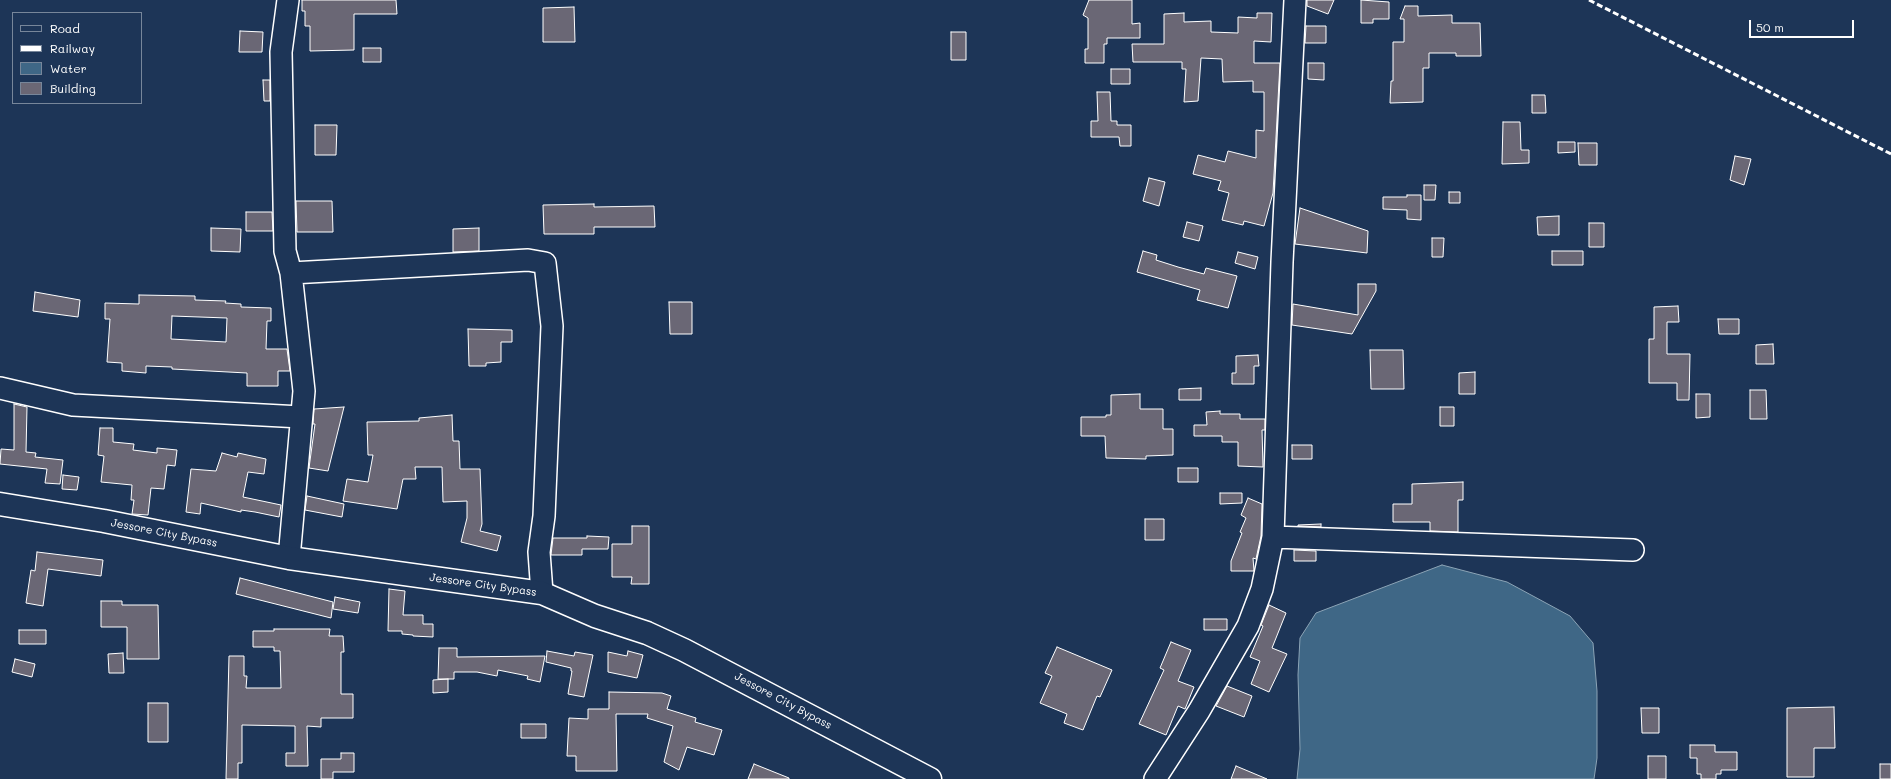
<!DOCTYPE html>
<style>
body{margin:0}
#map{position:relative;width:1891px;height:779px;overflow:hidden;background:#1d3557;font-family:Mali,sans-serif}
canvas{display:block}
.legend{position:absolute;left:12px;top:12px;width:130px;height:92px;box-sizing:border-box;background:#1d3557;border:1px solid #77869a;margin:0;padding:5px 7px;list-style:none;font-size:12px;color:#fff}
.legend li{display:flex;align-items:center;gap:8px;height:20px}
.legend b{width:20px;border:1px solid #77869a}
.scale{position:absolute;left:1749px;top:20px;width:105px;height:18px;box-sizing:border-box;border:2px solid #fff;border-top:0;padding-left:5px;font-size:12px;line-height:14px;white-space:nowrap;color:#fff;-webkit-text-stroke:3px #1d3557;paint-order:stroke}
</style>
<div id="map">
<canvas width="1891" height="779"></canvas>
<ul class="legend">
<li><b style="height:5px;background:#1d3557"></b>Road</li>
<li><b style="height:5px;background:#fff"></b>Railway</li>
<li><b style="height:11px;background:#3f6786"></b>Water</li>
<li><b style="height:11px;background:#6a6775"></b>Building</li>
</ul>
<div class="scale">50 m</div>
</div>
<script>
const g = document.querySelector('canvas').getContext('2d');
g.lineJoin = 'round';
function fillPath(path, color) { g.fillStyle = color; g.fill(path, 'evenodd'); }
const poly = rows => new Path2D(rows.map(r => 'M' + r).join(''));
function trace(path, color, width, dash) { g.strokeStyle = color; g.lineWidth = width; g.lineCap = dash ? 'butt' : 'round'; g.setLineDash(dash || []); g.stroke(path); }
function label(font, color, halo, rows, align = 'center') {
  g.font = font + ' Mali,sans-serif'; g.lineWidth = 3.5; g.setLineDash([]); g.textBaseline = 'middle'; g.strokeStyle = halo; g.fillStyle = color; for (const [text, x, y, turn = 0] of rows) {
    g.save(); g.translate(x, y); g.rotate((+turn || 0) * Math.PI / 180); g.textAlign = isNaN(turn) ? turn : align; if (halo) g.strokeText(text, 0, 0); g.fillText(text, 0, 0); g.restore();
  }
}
const water = poly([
 [1442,565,1507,582,1570,616,1593,643,1597,691,1597,758,1594,779,1297,779,1300,749,1298,675,1300,638,1316,613,1442,565]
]);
fillPath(water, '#3f6786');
trace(water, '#8ca4b6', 1);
const building = poly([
 [302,0,396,0,397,14,354,14,354,50,310,51,310,26,305,26,305,11,302,11,302,0],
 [1089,0,1132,0,1132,24,1140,23,1140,38,1107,38,1107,44,1104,44,1104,63,1085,63,1085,49,1088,49,1088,18,1083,15,1089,0],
 [1307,0,1334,0,1328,14,1307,6,1307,0],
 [1361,0,1389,2,1389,19,1373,19,1373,23,1361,23,1361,0],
 [1405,6,1418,6,1418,16,1452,15,1452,23,1480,23,1481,56,1456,56,1456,53,1429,53,1429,68,1423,68,1423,102,1390,103,1391,81,1393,81,1393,42,1404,42,1404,19,1400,19,1405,6],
 [574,7,575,42,543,42,543,8,574,7],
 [1184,13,1184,22,1211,21,1211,32,1238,33,1238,17,1257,18,1257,13,1272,13,1271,42,1254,41,1254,63,1280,63,1273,193,1264,226,1244,221,1243,225,1222,220,1229,193,1218,190,1221,181,1193,174,1198,155,1225,162,1228,151,1256,158,1256,130,1264,131,1264,92,1253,92,1253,81,1223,82,1222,59,1201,58,1198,101,1184,102,1186,69,1182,69,1182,62,1133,62,1132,44,1164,44,1164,14,1184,13],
 [1306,26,1326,26,1326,43,1305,43,1306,26],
 [240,31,263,32,262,52,239,52,240,31],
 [951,32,966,32,966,60,951,60,951,32],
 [363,48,381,48,381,62,363,62,363,48],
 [1308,63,1324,63,1324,80,1308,79,1308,63],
 [1111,69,1130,69,1130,84,1111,84,1111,69],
 [263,80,270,80,270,101,264,101,263,80],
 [1097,92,1110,92,1111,121,1117,121,1117,125,1131,125,1131,146,1120,146,1119,137,1091,137,1091,121,1098,121,1097,92],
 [1532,95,1545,95,1546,113,1532,113,1532,95],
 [1503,122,1520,122,1521,150,1529,150,1529,163,1502,164,1503,122],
 [315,125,337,125,336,155,315,155,315,125],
 [1558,142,1575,142,1575,152,1558,153,1558,142],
 [1578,143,1597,143,1597,165,1579,165,1578,143],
 [1735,156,1751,159,1744,185,1730,180,1735,156],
 [1149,178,1165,182,1159,206,1143,201,1149,178],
 [1424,185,1436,185,1435,200,1424,200,1424,185],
 [1449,192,1460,192,1460,203,1449,203,1449,192],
 [1407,195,1421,195,1421,220,1407,219,1407,210,1383,209,1383,197,1407,197,1407,195],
 [296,201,332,201,333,232,297,232,296,201],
 [594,204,594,207,654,206,655,227,594,227,594,234,544,234,543,205,594,204],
 [1300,208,1368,231,1367,253,1295,244,1300,208],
 [246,212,272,212,273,231,246,231,246,212],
 [1559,216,1559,235,1538,235,1537,217,1559,216],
 [1187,222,1203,226,1199,241,1183,237,1187,222],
 [1589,223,1604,223,1604,247,1589,247,1589,223],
 [211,228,241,229,240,252,211,251,211,228],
 [479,228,479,251,453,252,453,229,479,228],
 [1432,238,1444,238,1443,257,1432,257,1432,238],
 [1143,251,1157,255,1156,260,1178,267,1204,274,1206,268,1237,276,1228,308,1197,300,1200,290,1137,272,1143,251],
 [1552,251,1583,251,1583,265,1552,265,1552,251],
 [1238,252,1258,257,1255,269,1235,263,1238,252],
 [1358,284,1376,284,1376,291,1352,334,1292,325,1293,304,1358,315,1358,284],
 [35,292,80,300,78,317,33,311,35,292],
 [139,295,195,296,195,300,226,301,225,303,241,304,241,307,271,308,271,321,267,321,266,349,287,349,290,371,278,371,278,386,247,386,247,373,172,369,172,367,146,366,146,373,122,371,122,363,107,362,110,319,105,319,105,303,139,304,139,295],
 [172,316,227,318,226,342,171,339,172,316],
 [669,302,692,302,692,334,670,334,669,302],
 [1678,306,1679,322,1667,322,1667,354,1690,354,1689,400,1677,400,1677,383,1649,383,1649,339,1654,339,1654,307,1678,306],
 [1718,319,1739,319,1739,334,1719,334,1718,319],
 [468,329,512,330,512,342,501,342,501,362,486,363,486,366,469,366,468,329],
 [1773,344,1774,364,1756,364,1756,345,1773,344],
 [1370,350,1403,350,1404,389,1371,389,1370,350],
 [1258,355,1259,366,1254,366,1254,384,1232,384,1232,373,1236,373,1236,356,1258,355],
 [1475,372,1475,394,1459,394,1459,373,1475,372],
 [1201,388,1201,400,1179,400,1179,389,1201,388],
 [1750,390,1766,390,1767,419,1750,419,1750,390],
 [1140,394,1140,409,1163,409,1163,429,1173,429,1173,455,1146,456,1146,459,1106,458,1105,436,1081,436,1081,417,1106,417,1106,415,1111,415,1111,395,1140,394],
 [1696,394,1710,394,1710,417,1696,418,1696,394],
 [14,404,27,407,26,452,36,453,35,457,63,460,60,484,45,483,47,469,0,464,1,449,14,450,14,404],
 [344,407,328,471,309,468,315,424,313,424,314,409,344,407],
 [1440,407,1454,407,1454,426,1440,426,1440,407],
 [1220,411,1220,414,1240,414,1240,419,1265,419,1265,430,1262,430,1263,467,1238,466,1238,442,1222,442,1222,436,1194,436,1194,425,1207,425,1206,412,1220,411],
 [452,415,453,441,459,441,460,469,480,469,482,524,480,531,501,536,497,551,461,542,467,518,467,501,443,502,442,467,415,467,416,479,403,479,397,509,343,501,347,479,368,482,373,455,368,455,367,422,419,421,419,418,452,415],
 [100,428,113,428,113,442,134,444,133,450,157,453,157,448,177,450,175,466,167,465,164,489,151,488,148,515,132,514,134,500,131,500,132,485,101,482,104,456,98,455,100,428],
 [1292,445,1312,445,1312,459,1292,459,1292,445],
 [222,453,237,457,238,453,266,459,264,474,248,472,243,497,281,505,279,517,255,512,241,510,241,512,201,503,200,514,186,512,191,469,216,471,222,453],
 [1178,468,1198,468,1198,482,1178,482,1178,468],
 [63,475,79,477,77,490,62,489,63,475],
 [1463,482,1463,500,1458,500,1458,532,1430,531,1430,522,1393,522,1393,504,1412,504,1412,484,1463,482],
 [1220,493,1242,493,1242,503,1220,504,1220,493],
 [307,496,344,504,342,517,305,510,307,496],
 [1248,498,1262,504,1261,536,1256,559,1253,558,1254,571,1231,571,1231,561,1242,533,1240,532,1246,518,1241,515,1248,498],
 [1145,519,1164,519,1164,540,1145,540,1145,519],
 [1321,524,1321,527,1298,526,1298,525,1321,524],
 [632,526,649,526,649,584,631,584,632,577,612,577,612,544,632,544,632,526],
 [587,536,609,537,608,549,582,549,582,555,551,555,553,538,587,538,587,536],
 [1294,550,1316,551,1316,561,1294,561,1294,550],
 [37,552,103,560,101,576,48,569,43,606,26,603,31,570,35,571,37,552],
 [240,578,333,602,331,618,236,594,240,578],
 [389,589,405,591,403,615,423,615,423,624,433,624,433,637,413,636,413,635,402,634,402,631,388,631,389,589],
 [335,597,360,602,358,613,333,609,335,597],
 [101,601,122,601,122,605,158,605,159,659,127,659,127,627,101,627,101,601],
 [1269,605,1286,613,1272,648,1287,654,1269,692,1251,684,1260,661,1250,657,1263,626,1261,625,1269,605],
 [1204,619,1227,619,1227,630,1204,630,1204,619],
 [274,629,330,629,329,636,343,636,344,652,341,652,341,694,353,694,353,718,321,718,321,727,307,726,308,766,286,766,286,753,295,753,295,726,242,725,242,763,238,763,238,779,226,779,229,656,244,656,244,676,247,676,246,688,281,688,280,651,274,651,274,647,253,647,253,631,274,631,274,629],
 [19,630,46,630,46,644,19,644,19,630],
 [1171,642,1191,650,1178,681,1194,687,1185,709,1178,706,1166,735,1139,724,1164,670,1160,668,1171,642],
 [1057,647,1112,670,1100,697,1097,696,1083,730,1064,723,1067,714,1040,703,1052,676,1045,673,1057,647],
 [439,648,457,648,457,657,545,656,540,682,527,679,528,676,498,670,497,676,477,672,454,672,454,679,438,679,439,648],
 [547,651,574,656,575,652,593,655,584,697,568,694,572,671,571,671,571,668,546,662,547,651],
 [628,651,643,655,637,678,608,672,608,652,627,656,628,651],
 [123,653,124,673,109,673,108,654,123,653],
 [15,659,35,664,32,677,12,672,15,659],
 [448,679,448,692,433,693,433,680,448,679],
 [1227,686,1252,696,1244,717,1216,706,1227,686],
 [609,692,662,693,671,696,667,709,696,718,695,722,722,730,714,755,687,747,679,770,664,762,673,726,647,718,648,714,616,714,617,771,576,771,576,756,567,756,569,718,588,719,588,709,609,709,609,692],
 [148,703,168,703,168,742,148,742,148,703],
 [1834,707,1835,748,1814,748,1814,777,1787,777,1787,708,1834,707],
 [1641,708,1659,708,1659,733,1642,733,1641,708],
 [521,724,546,724,546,738,521,738,521,724],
 [1690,745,1715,745,1715,752,1737,752,1737,770,1721,770,1721,774,1716,774,1716,779,1701,779,1701,774,1697,774,1697,758,1690,758,1690,745],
 [341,753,354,753,354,772,333,772,333,779,321,779,321,759,341,759,341,753],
 [1648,756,1666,756,1666,779,1648,779,1648,756],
 [754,764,789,778,789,779,748,779,754,764],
 [1880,764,1891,764,1891,779,1880,779,1880,764],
 [1236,766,1267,779,1231,779,1236,766]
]);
fillPath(building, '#6a6775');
trace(building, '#fff', 1);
const minor = poly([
 [288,0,281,52,285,251,291,273,304,391,289,558],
 [1295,0,1282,262,1273,537,1633,550],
 [291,273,528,260,545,263,552,326,544,516,539,552,542,593],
 [0,388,73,405,301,417],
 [1155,779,1199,711,1248,626,1262,589,1273,537]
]);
const highway = poly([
 [0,504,104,521,289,558,542,593,595,616,647,633,684,650,930,779]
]);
trace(minor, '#fff', 24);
trace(highway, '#fff', 25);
trace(minor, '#1d3557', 21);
trace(highway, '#1d3557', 22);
trace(poly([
 [1589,0,1891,154]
]), '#fff', 3, [6, 3]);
label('11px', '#fff', '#1d3557', [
 ["Jessore City Bypass",164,533,11],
 ["Jessore City Bypass",483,585,8],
 ["Jessore City Bypass",783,701,28]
]);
</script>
